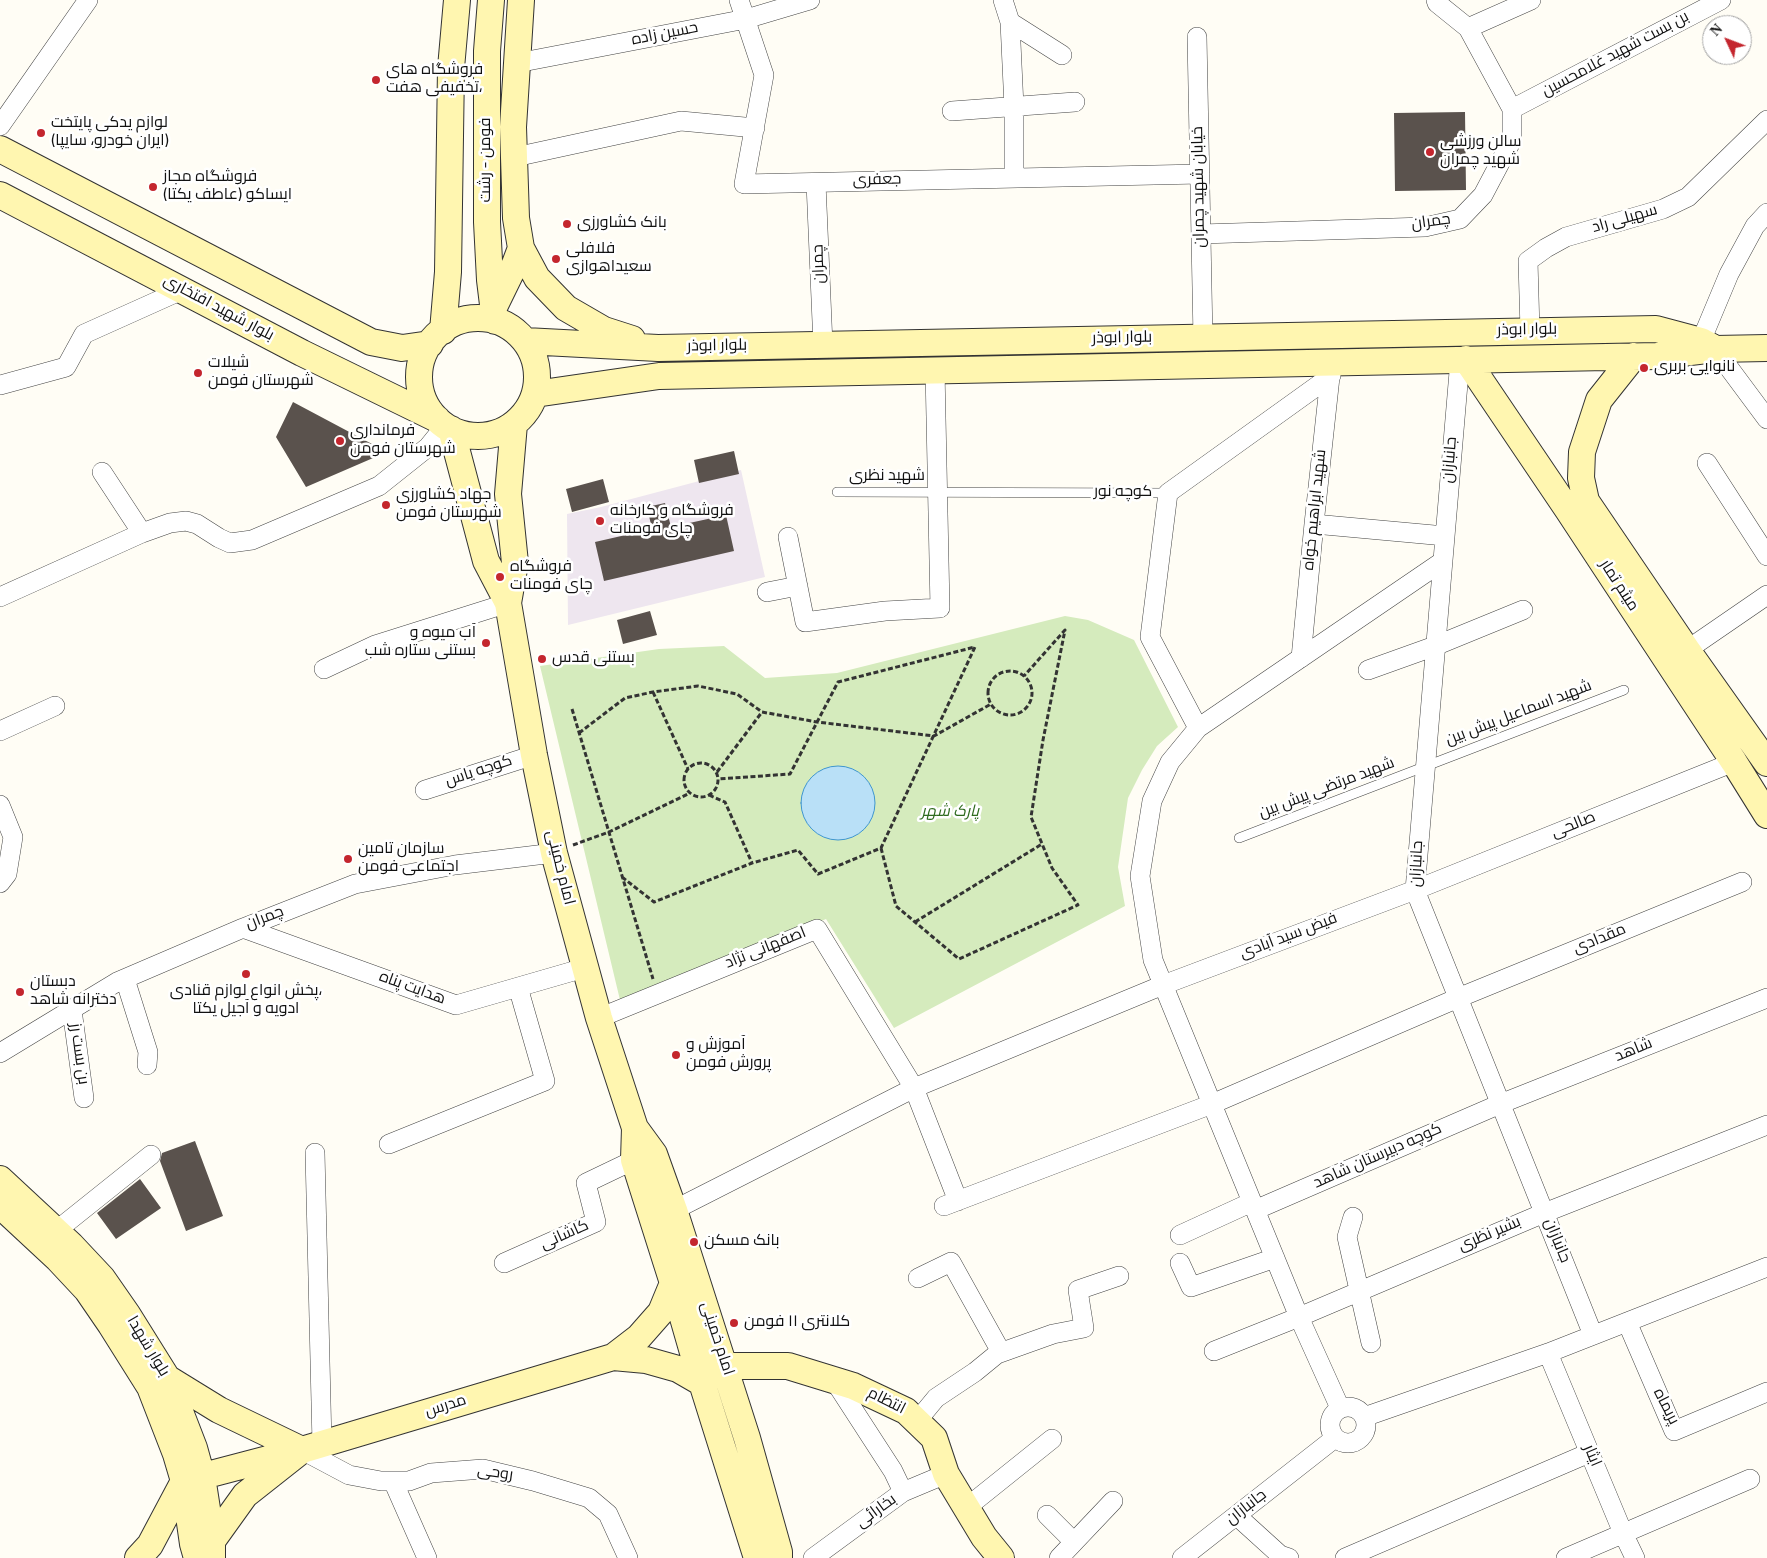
<!DOCTYPE html>
<meta charset="utf-8">
<style>
body{margin:0}
#map{position:relative;width:1767px;height:1558px;overflow:hidden;background:#fffdf5;font-family:Georgia,serif}
canvas{display:block}
.north{position:absolute;left:1702px;top:15px;width:50px;height:50px;box-sizing:border-box;background:#fff;border:1px solid #a0a0a0;border-radius:50%;rotate:313deg;font-size:14px;font-weight:700;line-height:20px;text-align:center;color:#111}
.north::after{content:'';display:block;margin:auto;width:18px;height:22px;background:#c4262e;clip-path:polygon(50% 0,100% 100%,50% 72%,0 100%)}
</style>
<div id="map">
<canvas width="1767" height="1558"></canvas>
<div class="north">N</div>
</div>
<script>
const g = document.querySelector('canvas').getContext('2d');
g.lineJoin = 'round';
function fillPath(path, color) { g.fillStyle = color; g.fill(path, 'evenodd'); }
const poly = rows => new Path2D(rows.map(r => 'M' + r).join(''));
function trace(path, color, width, dash) { g.strokeStyle = color; g.lineWidth = width; g.lineCap = dash ? 'butt' : 'round'; g.setLineDash(dash || []); g.stroke(path); }
function label(font, color, halo, rows, align = 'center') {
  g.font = font + ' Georgia,Cairo,serif'; g.lineWidth = 5; g.setLineDash([]); g.textBaseline = 'middle'; g.strokeStyle = halo; g.fillStyle = color; for (const [text, x, y, turn = 0] of rows) {
    g.save(); g.translate(x, y); g.rotate((+turn || 0) * Math.PI / 180); g.textAlign = isNaN(turn) ? turn : align; if (halo) g.strokeText(text, 0, 0); g.fillText(text, 0, 0); g.restore();
  }
}
fillPath(poly([
 [741,470,765,577,568,625,567,514,601,507]
]), '#eee6ef');
fillPath(poly([
 [1065,616,1088,620,1134,640,1178,727,1157,746,1142,770,1128,798,1118,867,1125,906,894,1028,826,919,691,976,620,1000,540,666,659,649,724,646,765,678,837,673]
]), '#d5ebbd');
const water = poly([
 '801 803a37 37 0 1 1 74 0a37 37 0 1 1-74 0Z'
]);
fillPath(water, '#b9e0f7');
trace(water, '#3f96cf', 1);
fillPath(poly([
 [1465,112,1466,190,1395,191,1394,113],
 [293,402,387,452,306,487,276,437],
 [734,451,739,474,699,483,694,460],
 [603,479,609,502,572,512,566,489],
 [665,503,671,527,726,515,734,551,604,581,595,542,652,529,647,507],
 [650,611,657,635,623,644,617,620],
 [195,1141,223,1216,186,1231,160,1161,162,1153],
 [140,1179,161,1208,116,1239,97,1213]
]), '#5a524d');
const lane = poly([
 [837,492,1168,493],
 [1239,838,1624,690]
]);
const street = poly([
 [739,0,764,75,744,184,1200,174],
 [1003,0,1010,22,1014,107,1014,178],
 [1010,22,1062,55],
 [1468,28,1531,0],
 [1197,37,1203,338],
 [517,63,746,19,810,0],
 [1512,109,1721,0],
 [952,111,1075,102],
 [0,126,88,0],
 [515,157,681,121,755,128],
 [816,183,823,345],
 [1201,234,1425,227,1460,219,1483,195,1512,140,1512,109,1468,28,1437,3,1436,0],
 [1530,331,1528,261,1546,248,1566,237,1663,209,1688,197,1767,120],
 [1701,341,1729,274,1755,226,1767,213],
 [1715,349,1767,419],
 [1460,360,1415,890,1593,1335],
 [0,385,66,367,84,334,182,290],
 [1707,463,1767,556],
 [102,472,142,533],
 [1314,524,1445,536],
 [788,537,805,622,885,611,940,608,935,370],
 [767,592,798,586],
 [0,597,142,533,170,523,186,521,197,524,219,538,230,543,252,540,379,486,428,447,445,426],
 [1687,650,1767,595],
 [1301,658,1314,524,1331,368],
 [324,669,375,645,508,603],
 [1368,670,1435,646,1523,610],
 [1198,728,1150,637,1168,493,1331,376],
 [0,731,55,706],
 [425,790,534,755],
 [0,805,13,837,7,874,0,883],
 [243,928,456,1005,584,968],
 [125,979,148,1052,147,1065],
 [72,1010,84,1098],
 [599,1018,817,929,914,1088,958,1201],
 [0,1053,117,982,243,928,355,884,455,865,554,853],
 [389,1144,545,1081,518,987],
 [315,1153,322,1444],
 [944,1206,1212,1104,1458,998,1742,882],
 [674,1210,914,1088,1163,985,1415,890,1734,762],
 [1255,1210,1500,1104,1767,998],
 [1353,1217,1347,1237,1371,1343],
 [56,1231,151,1155],
 [1180,1235,1252,1202],
 [504,1263,596,1222,586,1183,634,1160],
 [1180,1263,1191,1287,1275,1258],
 [918,1278,951,1262,1001,1352],
 [1627,1322,1674,1431,1767,1392],
 [1214,1351,1299,1317,1544,1213,1767,1125],
 [1548,1353,1623,1533,1635,1558],
 [834,1380,893,1471,903,1492],
 '1330 1425a18 18 0 1 1 36 0a18 18 0 1 1-36 0Z',
 [1340,1408,1299,1317,1153,960,1140,876,1152,801,1170,762,1198,728,1443,561],
 [1364,1417,1548,1353,1767,1267],
 [917,1421,936,1398,975,1372,997,1354,1053,1334,1084,1328,1078,1290,1119,1276],
 [302,1450,349,1475,381,1481,409,1481,431,1473,483,1469,533,1481,589,1498,608,1514,628,1558],
 [393,1481,427,1558],
 [966,1508,1052,1439],
 [1047,1515,1074,1542],
 [1237,1516,1280,1555,1289,1558],
 [813,1558,903,1492,946,1474],
 [1059,1558,1113,1501],
 [1182,1558,1335,1438],
 [1345,1558,1589,1453],
 [1566,1558,1750,1479]
]);
const secondary = poly([
 [491,0,487,51,487,222,490,280,495,321],
 [0,149,371,342,402,348,430,344],
 [0,195,302,353,437,419],
 [521,248,537,278,566,308,604,330,632,339],
 [494,307,515,264,521,248,516,218,513,127,521,0],
 '419 377a59 59 0 1 1 118 0a59 59 0 1 1-118 0Z',
 [443,331,448,272,451,68,457,0],
 [525,341,658,348,1656,329,1701,341,1712,347],
 [1634,356,1599,400,1582,452,1581,478,1586,501,1687,650,1767,763],
 [1466,359,1568,510,1734,762,1767,815],
 [535,394,659,376,1657,356,1715,349,1767,348],
 [451,429,486,561,508,603,534,755,554,853,599,1018,635,1128,654,1154,674,1210,747,1438,779,1552,779,1558],
 [508,603,515,563,508,494,514,424],
 [635,1128,634,1160,673,1283,698,1370,757,1558],
 [0,1179,71,1245,102,1278,127,1314,167,1378,194,1448,202,1477,212,1541,212,1558],
 [0,1205,58,1259,87,1290,111,1325,150,1387,176,1454,184,1481,193,1544,197,1558],
 [613,1357,646,1360,678,1369,704,1384],
 [724,1366,788,1366,853,1386,906,1411,934,1438,946,1474,984,1537,1001,1558],
 [167,1378,219,1410,302,1450,245,1495,212,1541],
 [138,1558,150,1545,184,1481,302,1450,613,1357,639,1337,661,1312,673,1283]
]);
trace(lane, '#444', 10);
trace(street, '#444', 20);
trace(secondary, '#333', 28);
trace(poly([
 '988 693a22 22 0 1 1 44 0a22 22 0 1 1-44 0Z',
 [653,692,688,769],
 [572,709,653,979],
 [579,733,625,698,653,692,698,686,737,694,762,712,817,722,934,736,991,704],
 '684 780a17 17 0 1 1 34 0a17 17 0 1 1-34 0Z',
 [717,772,762,712],
 [709,795,725,802,752,863],
 [573,845,609,832,690,793],
 [881,848,896,906,959,959,1078,905,1052,868,1031,817,1043,740,1065,630,1024,676],
 [622,877,654,902,752,863,798,850,818,874,881,848,975,647,838,682,790,774,718,779],
 [915,922,1042,844]
]), '#333', 3, [5, 2.5]);
trace(lane, '#fff', 9);
trace(street, '#fff', 19);
trace(secondary, '#fff6b0', 26);
for (const [x, y, r, color] of [
 [376,80,5,"#c4262e"],
 [41,133,5,"#c4262e"],
 [1430,152,5,"#c4262e"],
 [153,187,5,"#c4262e"],
 [567,224,5,"#c4262e"],
 [556,259,5,"#c4262e"],
 [1644,368,5,"#c4262e"],
 [198,373,5,"#c4262e"],
 [340,441,5,"#c4262e"],
 [386,505,5,"#c4262e"],
 [600,521,5,"#c4262e"],
 [500,577,5,"#c4262e"],
 [486,643,5,"#c4262e"],
 [542,659,5,"#c4262e"],
 [348,859,5,"#c4262e"],
 [246,974,5,"#c4262e"],
 [20,992,5,"#c4262e"],
 [676,1055,5,"#c4262e"],
 [694,1242,5,"#c4262e"],
 [734,1323,5,"#c4262e"]
]) { const dot = new Path2D(); dot.arc(x, y, r, 0, 2 * Math.PI); g.fillStyle = color; g.fill(dot); trace(dot, '#fff', 2); }
label('16px', '#111', '#fff', [
 ["حسین زاده",665,35,-11],
 ["بن بست شهید غلامحسین",1616,55,-28],
 ["فومن - رشت",487,160,-90],
 ["جعفری",877,181,-1],
 ["خیابان شهید چمران",1200,187,-91],
 ["سهیلی راد",1625,220,-16],
 ["چمران",1431,223,-8],
 ["چمران",820,264,-92],
 ["بلوار شهید افتخاری",218,309,28],
 ["بلوار ابوذر",1527,331,-1],
 ["بلوار ابوذر",1122,339,-1],
 ["بلوار ابوذر",717,347,-1],
 ["جانبازان",1451,460,-85],
 ["شهید نظری",887,477],
 ["کوچه نور",1123,493],
 ["شهید ابراهیم خواه",1316,510,-84],
 ["میثم تمار",1618,586,57],
 ["شهید اسماعیل پیش بین",1519,714,-21],
 ["کوچه یاس",479,772,-18],
 ["شهید مرتضی پیش بین",1327,789,-21],
 ["صالحی",1574,826,-22],
 ["جانبازان",1418,864,-87],
 ["امام خمینی",559,868,76],
 ["چمران",265,919,-21],
 ["فیض سید آبادی",1289,937,-21],
 ["مقدادی",1600,940,-22],
 ["اصفهانی نژاد",766,949,-22],
 ["هدایت پناه",412,989,20],
 ["شاهد",1634,1051,-22],
 ["بن بست رز",78,1054,82],
 ["کوچه دبیرستان شاهد",1378,1157,-24],
 ["بشیر نظری",1490,1235,-23],
 ["کاشانی",565,1236,-24],
 ["جانبازان",1556,1241,68],
 ["امام خمینی",716,1339,72],
 ["بلوار شهدا",147,1347,59],
 ["انتظام",886,1402,27],
 ["مدرس",446,1407,-17],
 ["پریماه",1665,1407,63],
 ["ایثار",1591,1456,67],
 ["روحی",495,1474,8],
 ["جانبازان",1247,1508,-38],
 ["بخارائی",877,1512,-36]
]);
label('16px', '#111', '#fff', [
 ["فروشگاه های",386,71],
 ["تخفیفی هفت،",386,89],
 ["لوازم یدکی پایتخت",51,124],
 ["(ایران خودرو، سایپا)",51,142],
 ["سالن ورزشی",1440,143],
 ["شهید چمران",1440,161],
 ["فروشگاه مجاز",163,178],
 ["ایساکو (عاطف یکتا)",163,196],
 ["بانک کشاورزی",577,224],
 ["فلافلی",566,250],
 ["سعیداهوازی",566,268],
 ["شیلات",208,364],
 ["شهرستان فومن",208,382],
 ["نانوایی بربری",1654,368],
 ["فرمانداری",350,432],
 ["شهرستان فومن",350,450],
 ["جهاد کشاورزی",396,496],
 ["شهرستان فومن",396,514],
 ["فروشگاه و کارخانه",610,512],
 ["چای فومنات",610,530],
 ["فروشگاه",510,568],
 ["چای فومنات",510,586],
 ["آب میوه و",476,634,"right"],
 ["بستنی ستاره شب",476,652,"right"],
 ["بستنی قدس",552,659],
 ["سازمان تامین",358,850],
 ["اجتماعی فومن",358,868],
 ["دبستان",30,983],
 ["دخترانه شاهد",30,1001],
 ["پخش انواع لوازم قنادی،",246,992,"center"],
 ["ادویه و آجیل یکتا",246,1010,"center"],
 ["آموزش و",686,1046],
 ["پرورش فومن",686,1064],
 ["بانک مسکن",704,1242],
 ["کلانتری ۱۱ فومن",744,1323]
], 'left');
label('italic 16px', '#2f6b1f', '#fff', [
 ["پارک شهر",950,813]
]);
</script>
